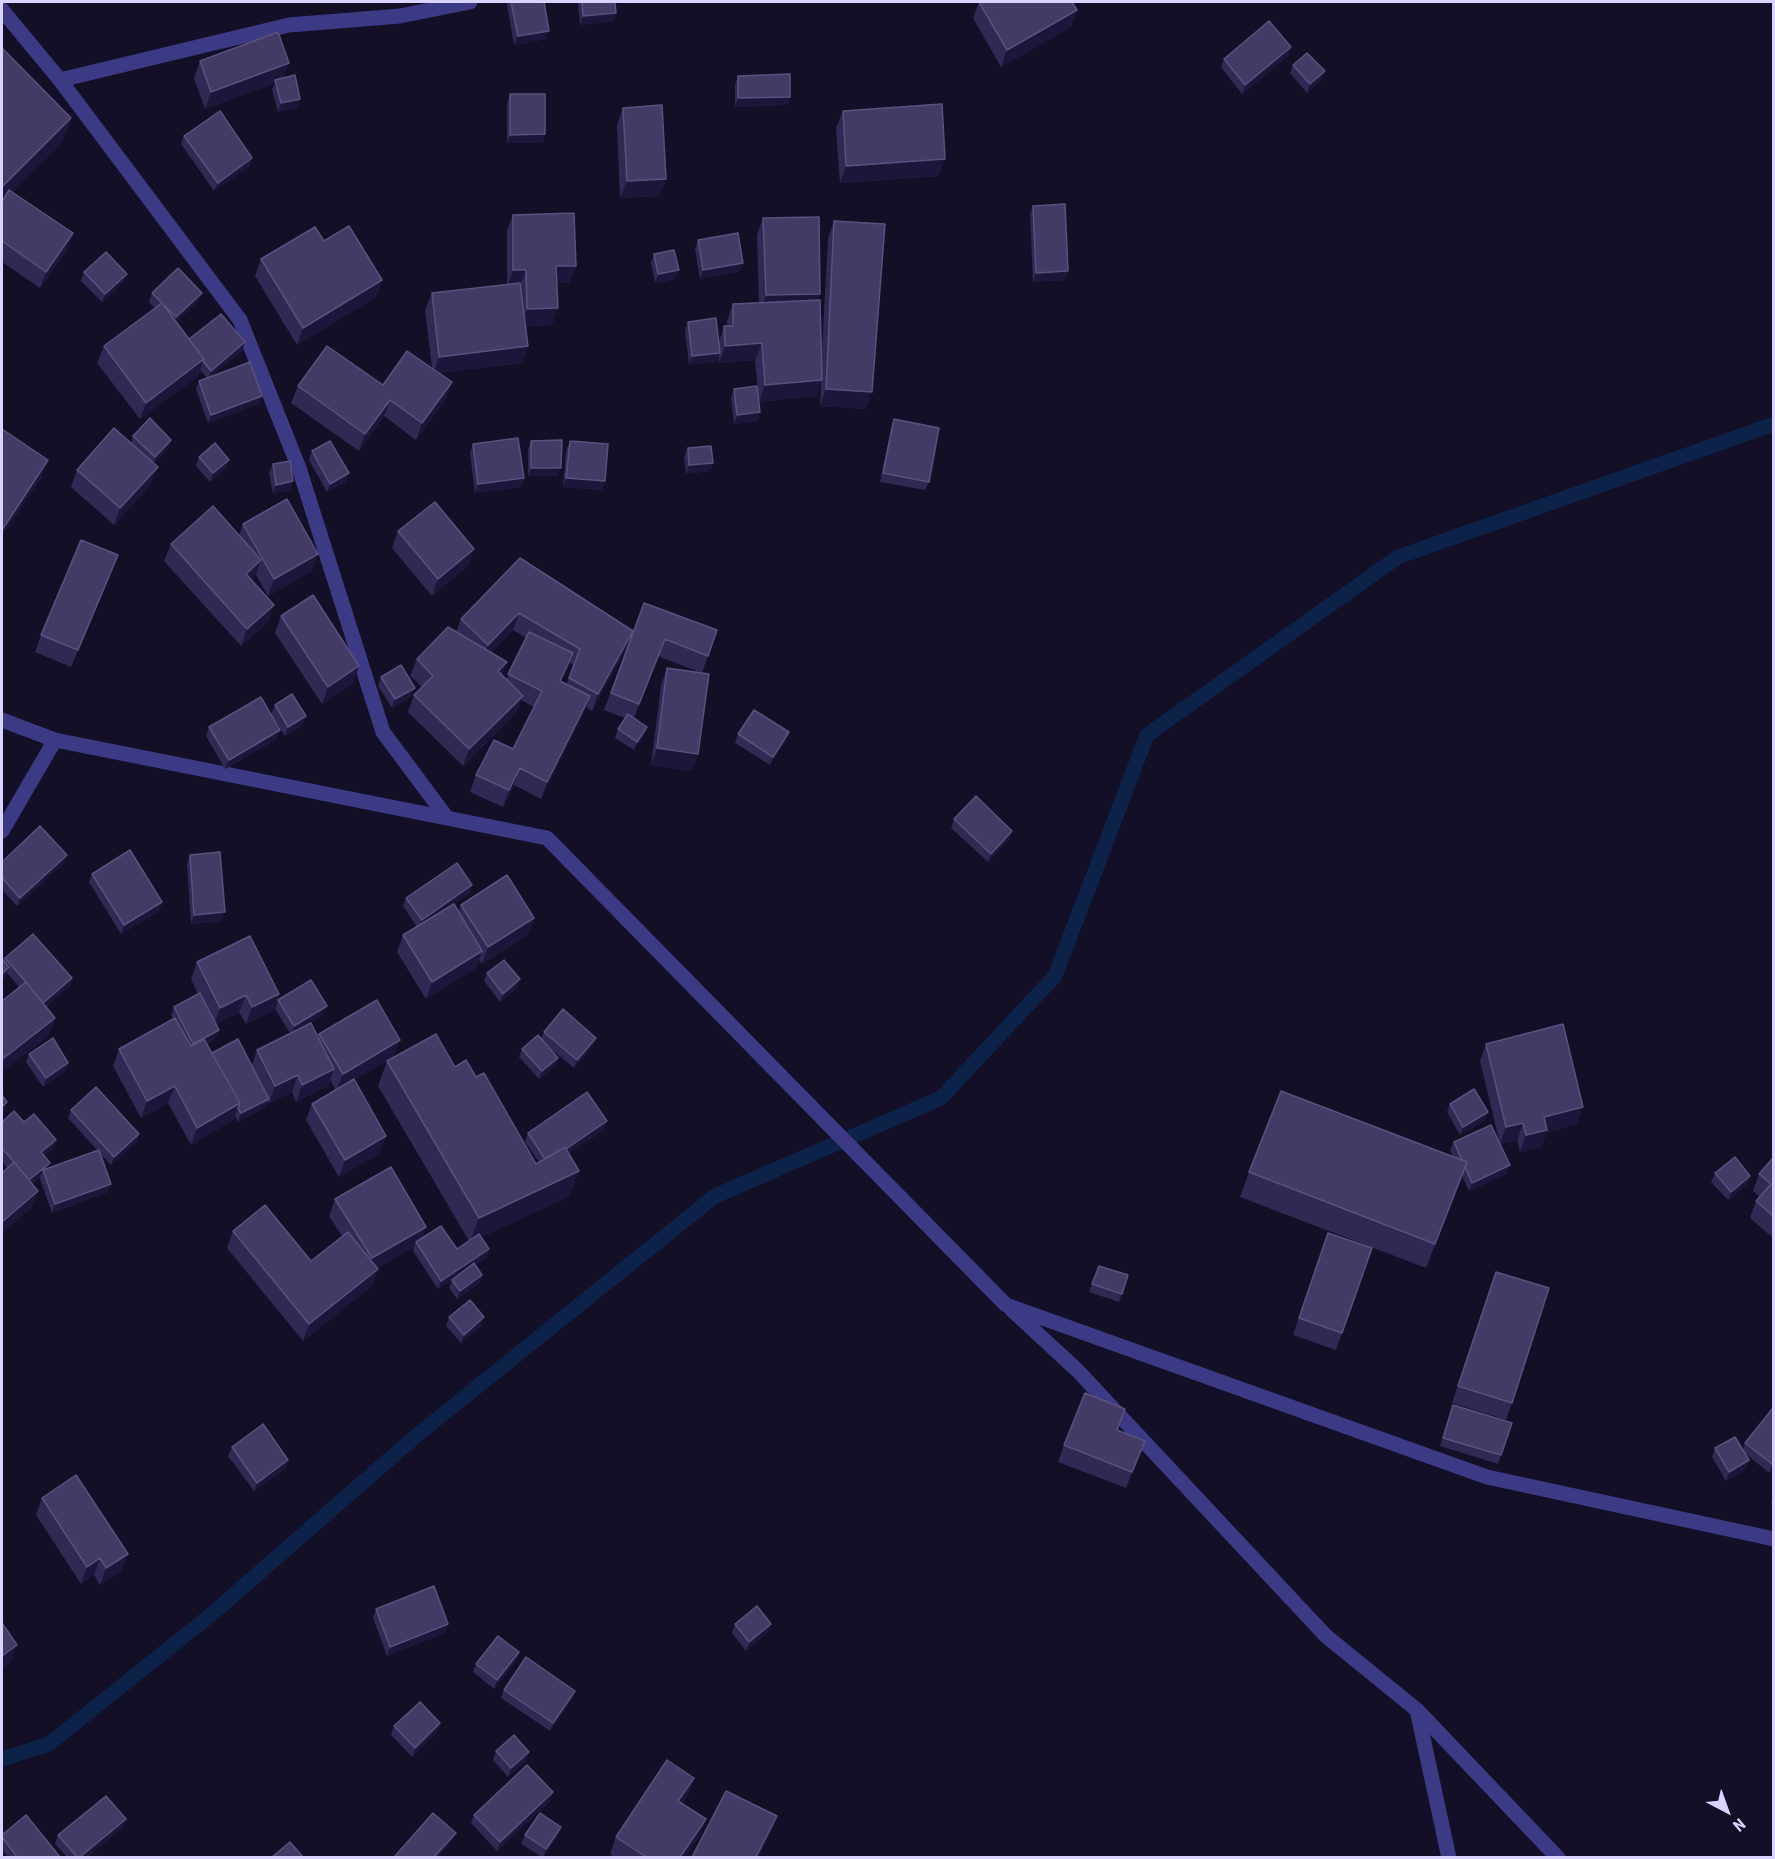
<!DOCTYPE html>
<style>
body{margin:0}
#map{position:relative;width:1775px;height:1859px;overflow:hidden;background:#130f26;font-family:"Roboto Condensed",sans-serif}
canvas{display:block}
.frame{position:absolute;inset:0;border:3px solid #d9d4ff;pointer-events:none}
.north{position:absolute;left:1697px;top:1781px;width:60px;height:60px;-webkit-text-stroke:4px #130f26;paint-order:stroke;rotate:139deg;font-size:16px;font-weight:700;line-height:24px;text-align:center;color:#d9d4ff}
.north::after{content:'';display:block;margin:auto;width:21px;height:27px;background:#d9d4ff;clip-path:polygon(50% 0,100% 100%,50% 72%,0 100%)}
</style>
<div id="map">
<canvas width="1775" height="1859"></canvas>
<div class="frame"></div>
<div class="north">N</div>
</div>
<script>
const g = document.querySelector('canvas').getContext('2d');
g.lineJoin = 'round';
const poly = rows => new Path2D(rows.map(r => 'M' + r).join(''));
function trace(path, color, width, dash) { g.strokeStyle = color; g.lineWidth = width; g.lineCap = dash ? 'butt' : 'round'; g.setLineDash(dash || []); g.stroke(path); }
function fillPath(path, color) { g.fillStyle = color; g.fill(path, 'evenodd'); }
trace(poly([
 [2,1759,49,1744,213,1613,416,1436,715,1196,941,1098,1055,976,1147,735,1398,557,1774,424]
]), '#0c2248', 15);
trace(poly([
 [2,10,60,80,240,320,299,468,383,732,447,818],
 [60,80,289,25,400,16,470,2],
 [2,720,55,740,547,838,1006,1305,1487,1477,1774,1539],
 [2,831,55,740],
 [1011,1309,1078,1371,1326,1636,1417,1710,1449,1858],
 [1417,1710,1558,1858]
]), '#3d3a85', 15);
fillPath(poly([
 [508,2,544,2,546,39,514,45,507,4],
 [578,2,615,2,616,13,613,21,580,25],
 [979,2,1077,10,1071,27,1001,67,973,18],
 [1291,47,1288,56,1242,94,1221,67,1224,59],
 [2,48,71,118,62,143,12,192,73,233,67,250,40,288,2,262],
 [200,61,289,63,283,78,300,99,297,108,278,112,272,89,275,83,205,109,194,78],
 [1293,65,1325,71,1321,80,1307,93,1290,73],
 [738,76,790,97,787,105,735,107,735,84],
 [510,94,545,134,542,143,507,143,507,103],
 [623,108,666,179,659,196,620,198,617,125],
 [843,111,939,176,840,183,836,128],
 [184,136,252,158,249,167,214,191,181,144],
 [1033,206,1065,280,1033,282,1030,214],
 [513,215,576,266,569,283,557,283,552,325,526,326,528,346,522,363,439,373,452,382,446,399,416,440,384,416,359,451,291,403,298,386,383,385,432,368,425,310,432,293,507,285,507,231],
 [763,218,820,294,818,300,821,368,828,238,834,221,866,409,820,406,821,382,816,396,759,402,755,360,719,363,719,356,717,361,689,365,685,331,688,322,719,341,724,326,727,326,727,321,733,304,759,303,757,235],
 [698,240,743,263,740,271,700,279,695,249],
 [324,241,382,280,376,297,297,345,255,276,261,259],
 [654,254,675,279,655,283,651,263],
 [84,272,124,282,102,302,81,281],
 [152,293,202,293,198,301,176,322,189,339,245,342,242,351,211,376,262,396,259,404,208,423,196,389,199,381,207,378,200,370,198,376,140,419,97,363,104,346,155,308,149,302],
 [734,389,760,412,757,421,734,424,731,398],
 [894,419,929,482,925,490,880,482,891,428],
 [133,436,171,440,168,448,154,464,151,484,114,525,71,487,77,470,131,443],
 [531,441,558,476,528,476,528,449],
 [570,441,605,481,602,490,563,487,566,450],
 [473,444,524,478,521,487,475,493,470,453],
 [688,448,710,471,686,474,684,457],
 [312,451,346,482,327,492,309,460],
 [199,457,229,460,226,468,210,482,196,466],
 [273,464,290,490,273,493,269,473],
 [243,524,318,554,312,571,268,596,256,575,252,580,274,605,268,622,241,646,164,561,171,544,239,535],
 [398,531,474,549,468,566,432,596,392,548],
 [520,558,633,631,626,648,592,711,586,707,541,799,514,785,503,807,470,792,476,775,513,749,534,707,521,700,516,713,463,766,408,712,414,695,422,687,410,676,417,659,456,632,461,619],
 [513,630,526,638,506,680,502,675,507,662,491,652],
 [570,663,574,666,566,685,561,682],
 [111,572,71,667,35,652,41,635],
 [644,603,717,630,702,673,658,656,634,718,647,727,644,735,634,750,615,738,618,729,625,718,604,710],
 [281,616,359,666,353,683,322,704,275,633],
 [667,668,698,754,692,771,651,765,661,685],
 [381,677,412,696,392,708,378,686],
 [275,705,303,725,285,736,271,714],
 [209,727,277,739,225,769,206,736],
 [738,734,786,740,770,765,735,743],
 [954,819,1009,839,988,862,951,828],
 [67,855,64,863,17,906,2,890,2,862],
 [190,855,222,921,191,924,187,864],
 [92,874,162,902,159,911,121,934,89,882],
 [472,885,469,894,454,904,458,912,461,905,534,918,528,935,482,964,479,960,476,968,426,999,397,952,403,935,417,927,403,906,406,898],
 [2,958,4,961,5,958,72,978,69,987,46,1007,55,1018,49,1035,2,1072,2,1001,19,987,7,973,6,976,2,980],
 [197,962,279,994,273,1011,246,1024,239,1012,216,1024,219,1030,216,1038,206,1044,212,1053,252,1065,257,1050,290,1033,275,1009,278,1000,323,1015,307,1025,318,1037,319,1034,354,1080,380,1153,339,1177,306,1120,312,1104,336,1090,330,1080,328,1086,296,1102,292,1092,269,1103,268,1102,266,1107,238,1122,235,1116,233,1120,191,1145,168,1103,141,1118,113,1066,119,1049,173,1019,171,1015,174,1007,198,994,191,979],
 [487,973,517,988,500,1002,484,981],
 [544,1032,593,1046,574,1068,551,1049,558,1058,555,1066,539,1079,519,1057,522,1049,541,1038],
 [1486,1044,1577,1124,1547,1132,1541,1147,1520,1152,1517,1140,1500,1144,1480,1061],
 [29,1054,68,1063,65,1071,43,1087,26,1062],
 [387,1061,455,1067,476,1077,536,1164,539,1162,525,1142,528,1133,604,1130,569,1153,570,1196,481,1237,489,1249,486,1258,475,1265,482,1275,479,1284,457,1299,449,1288,452,1280,438,1289,413,1251,414,1247,378,1268,372,1286,303,1341,227,1248,233,1231,311,1261,342,1236,329,1216,335,1199,426,1227,422,1239,457,1249,469,1241,378,1086],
 [1450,1104,1488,1112,1484,1121,1460,1135,1447,1112],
 [71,1110,139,1134,136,1143,111,1165,100,1153,108,1192,52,1213,40,1179,40,1177,32,1184,32,1208,7,1168,2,1161,2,1122,24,1122,53,1149,44,1156,48,1168,97,1150,68,1118],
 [1454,1142,1506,1174,1469,1191,1462,1176,1426,1268,1240,1197,1249,1172,1453,1156,1450,1150],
 [1773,1158,1773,1238,1750,1218,1756,1201,1760,1197,1753,1191,1759,1174],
 [1715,1173,1750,1176,1747,1184,1728,1200,1711,1182],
 [1372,1248,1336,1350,1293,1335,1322,1250],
 [1099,1266,1128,1275,1119,1302,1089,1292],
 [1496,1272,1512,1403,1506,1420,1452,1403],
 [449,1317,481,1326,461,1343,446,1326],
 [1773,1408,1773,1467,1769,1473,1745,1453,1746,1469,1726,1481,1712,1457,1715,1448,1743,1450,1745,1443],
 [1450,1414,1501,1455,1498,1464,1440,1446],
 [1118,1430,1139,1457,1126,1488,1058,1462,1064,1445],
 [232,1447,288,1460,285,1469,254,1491,228,1456],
 [1773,1494,1773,1505,1771,1502],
 [42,1498,122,1570,100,1585,94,1575,81,1584,36,1515],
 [376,1609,448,1624,445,1633,387,1656,373,1618],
 [735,1624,771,1624,768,1632,746,1651,732,1633],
 [519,1652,516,1661,494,1689,473,1672,476,1664],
 [504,1690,575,1691,572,1699,550,1731,501,1698],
 [440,1723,437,1732,412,1757,391,1735,394,1726],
 [496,1751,526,1761,508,1777,493,1760],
 [694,1778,688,1795,682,1804,700,1836,685,1857,614,1857,610,1854,616,1837],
 [550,1801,497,1851,471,1823,474,1815],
 [126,1819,122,1828,87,1857,67,1857,55,1844,58,1835],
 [2,1835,60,1857,8,1857,2,1850],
 [525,1835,558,1836,543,1857,542,1857,521,1844]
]), '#312854');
fillPath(poly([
 [1077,10,1071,27,1001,67,1007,50],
 [616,13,613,21,580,25,583,16],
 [549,31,546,39,514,45,518,36],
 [1291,47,1288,56,1242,94,1245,85],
 [289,63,283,80,275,80,275,83,205,109,211,92],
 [1325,71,1321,80,1307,93,1310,84],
 [790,97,787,105,735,107,738,98],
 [300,99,297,108,278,112,281,103],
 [71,118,62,143,2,203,2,187],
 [545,134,542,143,507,143,510,135],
 [252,158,249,167,214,191,218,183],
 [945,159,939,176,840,183,846,166],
 [666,179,659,196,620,198,627,181],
 [73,233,67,250,40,288,46,272],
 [743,263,740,271,700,279,703,270],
 [556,266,576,266,569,283,550,283],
 [513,270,526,270,520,286,507,287],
 [679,270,675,279,655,283,658,274],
 [1068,271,1065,280,1033,282,1036,273],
 [127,274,124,282,102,302,105,294],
 [382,280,376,297,297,345,303,328],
 [202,293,198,301,172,326,176,317],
 [820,294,814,311,760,312,766,295],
 [558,308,552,325,521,326,527,309],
 [245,342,242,351,208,379,211,371],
 [762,343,755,360,719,363,725,346],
 [528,346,522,363,433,374,439,357],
 [720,353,717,361,689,365,692,356],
 [204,359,198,376,140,419,146,403],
 [822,380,816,396,759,402,765,385],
 [452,382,446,399,416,440,422,423],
 [826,389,872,392,866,409,820,406],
 [262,396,259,404,208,423,211,415],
 [390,400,384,416,359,451,365,434],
 [760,412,757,421,734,424,737,415],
 [171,440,168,448,152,466,155,457],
 [48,460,42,477,2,537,2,530],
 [229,460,226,468,210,482,213,473],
 [713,463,710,471,686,474,689,465],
 [158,467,151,484,114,525,120,508],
 [531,468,561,468,558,476,528,476],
 [349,473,346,482,327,492,330,484],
 [524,478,521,487,475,493,478,484],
 [566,478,605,481,602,490,563,487],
 [293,481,290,490,273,493,276,485],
 [474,549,468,566,432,596,438,579],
 [318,554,312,571,268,596,274,579],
 [261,560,255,577,240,591,246,574],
 [274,605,268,622,241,646,247,629],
 [519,613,513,630,482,662,488,645],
 [633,631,626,648,592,711,598,694],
 [573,653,567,670,553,698,560,681],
 [507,662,501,679,498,671],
 [359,666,353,683,322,704,328,687],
 [415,688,412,696,392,708,395,699],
 [523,696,516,713,463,766,469,749],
 [590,696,584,713,541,799,547,782],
 [306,716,303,725,285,736,288,727],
 [647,727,644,735,634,750,637,742],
 [280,730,277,739,225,769,229,760],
 [789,732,786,740,770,765,773,757],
 [657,748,698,754,692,771,651,765],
 [520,768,514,785,503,807,509,790],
 [1012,831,1009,839,988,862,991,854],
 [67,855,64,863,17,906,20,898],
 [472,885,469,894,418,929,422,920],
 [162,902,159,911,121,934,124,925],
 [225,912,222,921,191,924,194,915],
 [534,918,528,935,482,964,488,947],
 [482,951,476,968,426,999,432,982],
 [9,967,6,976,2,980,2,974],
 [72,978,69,987,40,1012,43,1003],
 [520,979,517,988,500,1002,503,994],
 [279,994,273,1011,246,1024,252,1007],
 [246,995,239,1012,214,1025,220,1008],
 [327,1006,323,1015,291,1035,294,1026],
 [55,1018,49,1035,2,1072,2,1065,4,1058],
 [219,1030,216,1038,190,1052,193,1044],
 [596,1038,593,1046,574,1068,577,1060],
 [400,1040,394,1057,336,1091,343,1074],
 [558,1058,555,1066,539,1079,542,1071],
 [68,1063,65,1071,43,1087,46,1078],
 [334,1069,328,1086,296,1102,302,1085],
 [298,1075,292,1092,269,1103,275,1086],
 [175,1086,168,1103,141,1118,147,1101],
 [269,1099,266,1107,238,1122,241,1113],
 [7,1102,4,1111,2,1113,2,1107],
 [240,1103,233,1120,191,1145,197,1128],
 [1583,1107,1577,1124,1547,1132,1541,1147,1520,1152,1526,1135,1544,1117],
 [1488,1112,1484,1121,1460,1135,1463,1127],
 [607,1121,604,1130,544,1170,547,1162],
 [1523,1123,1517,1140,1500,1144,1506,1127],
 [139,1134,136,1143,111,1165,114,1157],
 [386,1136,380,1153,339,1177,345,1160],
 [56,1140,53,1149,38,1161,41,1152],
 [50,1163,47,1171,43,1170,40,1177,25,1189,28,1181],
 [1510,1165,1506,1174,1469,1191,1472,1183],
 [579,1171,570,1196,470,1242,479,1218],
 [1750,1176,1747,1184,1728,1200,1731,1192],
 [111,1184,108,1192,52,1213,55,1204],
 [38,1191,32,1208,2,1233,2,1222],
 [426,1227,420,1244,416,1242,414,1247,366,1275,372,1258],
 [489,1249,486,1258,438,1289,441,1281],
 [378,1269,372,1286,303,1341,309,1324],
 [482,1275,479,1284,457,1299,460,1291],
 [484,1317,481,1326,461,1343,464,1335],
 [1145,1441,1139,1457,1126,1488,1132,1472],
 [288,1460,285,1469,254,1491,257,1483],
 [1749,1460,1746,1469,1726,1481,1729,1472],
 [1773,1462,1773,1467,1769,1473,1772,1464],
 [128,1554,122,1570,100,1585,106,1568],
 [100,1558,94,1575,81,1584,87,1567],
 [448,1624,445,1633,387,1656,390,1647],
 [771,1624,768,1632,746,1651,749,1642],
 [17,1645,11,1662,2,1669,2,1656],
 [519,1652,516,1661,494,1689,497,1680],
 [575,1691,572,1699,550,1731,553,1723],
 [440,1723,437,1732,412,1757,415,1748],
 [529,1752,526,1761,508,1777,511,1768],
 [694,1778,688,1795,672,1818,678,1801],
 [553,1792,550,1801,497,1851,500,1842],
 [777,1816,771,1833,759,1857,756,1857],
 [126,1819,122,1828,87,1857,80,1857],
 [706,1819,700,1836,685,1857,680,1857],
 [561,1827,558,1836,543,1857,546,1849],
 [456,1833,452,1842,439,1857,434,1857]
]), '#1d163a');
const building = poly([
 [511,2,544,2,549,31,518,36,511,2],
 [582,2,615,2,616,13,583,16,582,2],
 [979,2,1072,2,1077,10,1007,50,979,2],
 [1269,21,1291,47,1245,85,1224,59,1269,21],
 [278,32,289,63,211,92,200,61,278,32],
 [2,48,71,118,2,187,2,48],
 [1307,53,1325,71,1310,84,1293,65,1307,53],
 [790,74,790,97,738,98,738,76,790,74],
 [295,75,300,99,281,103,275,80,295,75],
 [510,94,545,94,545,134,510,135,510,94],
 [942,104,945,159,846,166,843,111,942,104],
 [662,105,666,179,627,181,623,108,662,105],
 [220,111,252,158,218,183,184,136,220,111],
 [9,190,73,233,46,272,2,241,2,202,9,190],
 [1065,204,1068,271,1036,273,1033,206,1065,204],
 [574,213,576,266,556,266,558,308,527,309,526,270,513,270,513,215,574,213],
 [819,217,820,294,766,295,763,218,819,217],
 [834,221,885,224,872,392,826,389,834,221],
 [349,226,382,280,303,328,261,259,315,227,324,241,349,226],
 [738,233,743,263,703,270,698,240,738,233],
 [674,250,679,270,658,274,654,254,674,250],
 [106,252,127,274,105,294,84,272,106,252],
 [178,268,202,293,176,317,152,293,178,268],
 [520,283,528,346,439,357,432,293,520,283],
 [820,300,822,380,765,385,762,343,725,346,724,326,733,326,733,304,820,300],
 [162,303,204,359,146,403,104,346,162,303],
 [221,314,245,342,211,371,203,361,204,359,189,339,221,314],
 [716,318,720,353,692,356,688,322,716,318],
 [327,346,383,385,407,351,452,382,422,423,390,400,365,434,298,386,327,346],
 [250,362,262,396,211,415,199,381,250,362],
 [757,386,760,412,737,415,734,389,757,386],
 [150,418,171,440,155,457,133,436,150,418],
 [894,419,939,428,929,482,883,473,894,419],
 [114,428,158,467,120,508,77,470,114,428],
 [2,429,48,460,2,530,2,429],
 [518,438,524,478,478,484,473,444,518,438],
 [562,440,561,468,531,468,531,441,562,440],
 [330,441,349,473,330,484,312,451,330,441],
 [570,441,608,444,605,481,566,478,570,441],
 [215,443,229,460,213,473,199,457,215,443],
 [711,446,713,463,689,465,688,448,711,446],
 [290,461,293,481,276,485,273,464,290,461],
 [287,499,318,554,274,579,243,524,287,499],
 [435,502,474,549,438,579,398,531,435,502],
 [213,506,261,560,246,574,274,605,247,629,171,544,213,506],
 [81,540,118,555,78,650,41,635,81,540],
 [520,558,633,631,598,694,569,678,580,649,519,613,488,645,461,619,520,558],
 [313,595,359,666,328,687,281,616,313,595],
 [644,603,717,630,708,656,665,639,639,704,611,693,644,603],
 [448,627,507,662,498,671,523,696,469,749,414,695,433,676,417,659,448,627],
 [529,632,573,653,560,681,590,696,547,782,520,768,509,790,476,775,494,740,513,749,542,691,508,674,529,632],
 [401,665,415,688,395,699,381,677,401,665],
 [667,668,709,674,698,754,657,748,667,668],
 [292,694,306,716,288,727,275,705,292,694],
 [261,697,280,730,229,760,209,727,261,697],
 [754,710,789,732,773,757,738,734,754,710],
 [628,714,647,727,637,742,618,729,628,714],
 [976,796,1012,831,991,854,954,819,976,796],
 [40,826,67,855,20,898,2,878,2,862,40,826],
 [130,850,162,902,124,925,92,874,130,850],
 [220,852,225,912,194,915,190,855,220,852],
 [457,863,472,885,422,920,406,898,457,863],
 [507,875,534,918,488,947,461,905,507,875],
 [454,904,482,951,432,982,403,935,454,904],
 [33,934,72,978,43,1003,26,982,5,958,33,934],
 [250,936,279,994,252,1007,246,995,220,1008,197,962,250,936],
 [2,958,9,967,2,974,2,958],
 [504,960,520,979,503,994,487,973,504,960],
 [311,980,327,1006,294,1026,278,1000,311,980],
 [26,982,55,1018,4,1058,2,1054,2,1001,26,982],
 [200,993,219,1030,193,1044,174,1007,200,993],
 [377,1000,400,1040,343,1074,319,1034,377,1000],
 [563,1009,596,1038,577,1060,544,1032,563,1009],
 [175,1018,191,1046,204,1039,240,1103,197,1128,175,1086,147,1101,119,1049,175,1018],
 [311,1023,334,1069,302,1085,298,1075,275,1086,257,1050,311,1023],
 [1563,1024,1583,1107,1544,1117,1547,1130,1526,1135,1523,1123,1506,1127,1486,1044,1563,1024],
 [436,1034,455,1067,466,1060,476,1077,484,1073,536,1164,565,1147,579,1171,479,1218,387,1061,436,1034],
 [538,1035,558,1058,542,1071,522,1049,538,1035],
 [53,1038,68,1063,46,1078,29,1054,53,1038],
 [238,1039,269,1099,241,1113,238,1108,240,1103,212,1053,238,1039],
 [354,1079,386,1136,345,1160,312,1104,354,1079],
 [96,1087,139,1134,114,1157,71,1110,96,1087],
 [1474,1089,1488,1112,1463,1127,1450,1104,1474,1089],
 [1281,1091,1467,1162,1435,1244,1249,1172,1281,1091],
 [587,1092,607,1121,566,1149,565,1147,545,1159,528,1133,587,1092],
 [2,1095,7,1102,2,1107,2,1095],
 [14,1111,24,1122,34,1114,56,1140,41,1152,50,1163,29,1180,2,1148,2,1122,14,1111],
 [1491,1125,1510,1165,1472,1183,1465,1167,1467,1162,1462,1160,1454,1142,1491,1125],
 [99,1150,111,1184,55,1204,43,1170,99,1150],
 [1735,1157,1750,1176,1731,1192,1715,1173,1735,1157],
 [1773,1158,1773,1216,1756,1201,1771,1184,1759,1174,1773,1158],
 [14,1162,38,1191,2,1222,2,1173,14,1162],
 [391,1167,426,1227,372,1258,335,1199,391,1167],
 [265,1205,311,1261,348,1232,378,1269,309,1324,233,1231,265,1205],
 [441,1226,457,1249,479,1234,489,1249,441,1281,416,1242,441,1226],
 [1328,1233,1372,1248,1342,1333,1299,1318,1328,1233],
 [474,1263,482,1275,460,1291,452,1280,474,1263],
 [1099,1266,1128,1275,1122,1294,1092,1284,1099,1266],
 [1496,1272,1549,1288,1512,1403,1458,1386,1496,1272],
 [470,1300,484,1317,464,1335,449,1317,470,1300],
 [1085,1393,1125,1409,1117,1430,1145,1441,1132,1472,1064,1445,1085,1393],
 [1453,1405,1512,1423,1501,1455,1443,1438,1453,1405],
 [1773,1408,1773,1462,1772,1464,1745,1443,1773,1408],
 [263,1424,288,1460,257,1483,232,1447,263,1424],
 [1735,1437,1749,1460,1729,1472,1715,1448,1735,1437],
 [76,1475,128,1554,106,1568,100,1558,87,1567,42,1498,76,1475],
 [434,1586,448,1624,390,1647,376,1609,434,1586],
 [757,1606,771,1624,749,1642,735,1624,757,1606],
 [2,1623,17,1645,2,1656,2,1623],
 [498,1636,519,1652,497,1680,476,1664,498,1636],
 [526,1657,575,1691,553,1723,504,1690,526,1657],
 [420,1702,440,1723,415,1748,394,1726,420,1702],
 [514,1735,529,1752,511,1768,496,1751,514,1735],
 [667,1760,694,1778,678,1801,706,1819,680,1857,646,1857,616,1837,667,1760],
 [527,1765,553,1792,500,1842,474,1815,527,1765],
 [726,1791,777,1816,756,1857,692,1857,726,1791],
 [106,1796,126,1819,80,1857,77,1857,58,1835,106,1796],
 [433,1813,456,1833,434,1857,397,1857,395,1856,433,1813],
 [540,1813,561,1827,546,1849,525,1835,540,1813],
 [26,1815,60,1857,17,1857,2,1837,2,1835,26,1815],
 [290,1842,303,1857,272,1857,290,1842]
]);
fillPath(building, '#433a66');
trace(building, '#5a527e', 1.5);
</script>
